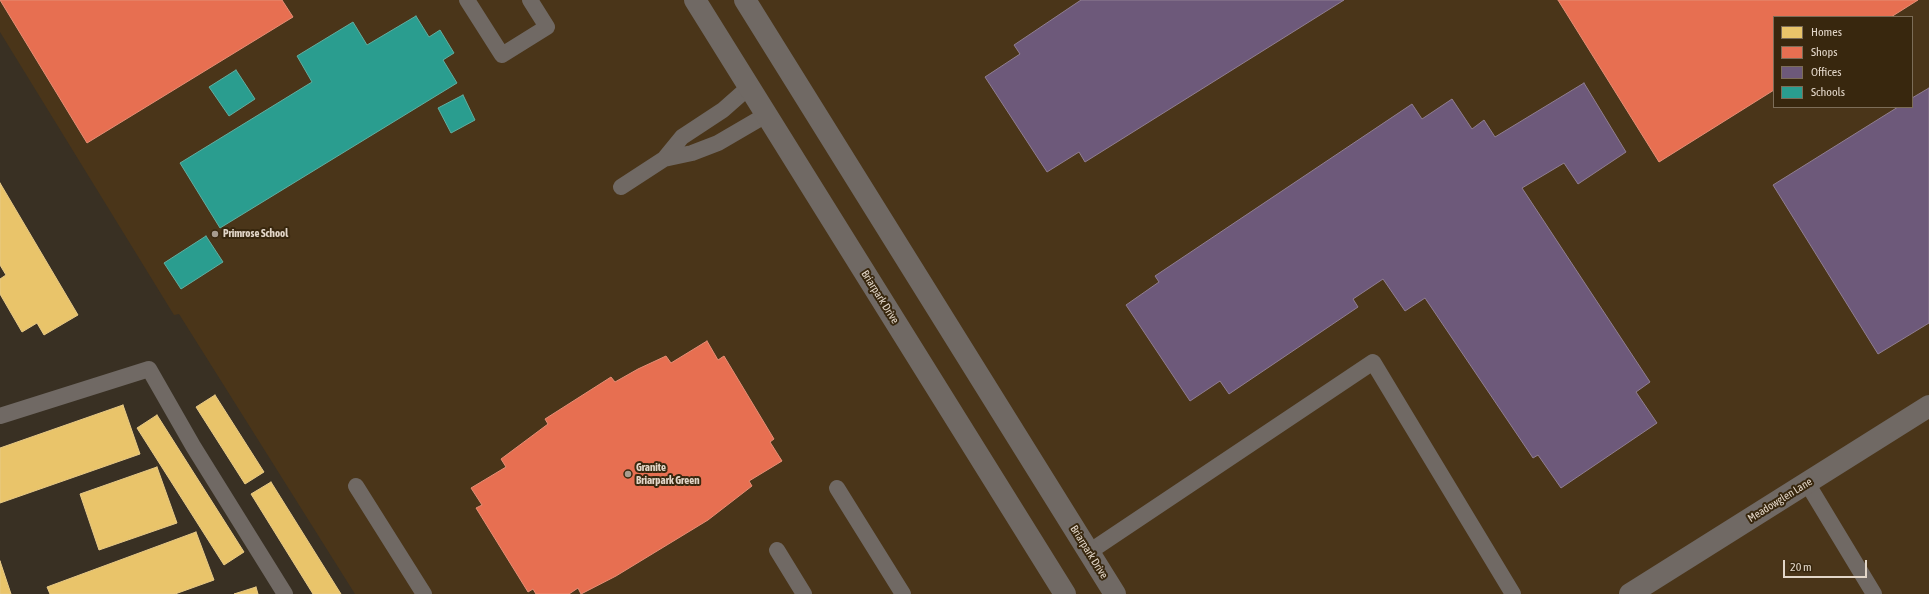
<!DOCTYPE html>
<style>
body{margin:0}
#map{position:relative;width:1929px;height:594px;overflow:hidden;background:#393023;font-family:"Asap Condensed",sans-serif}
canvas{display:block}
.legend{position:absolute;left:1773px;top:16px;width:140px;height:92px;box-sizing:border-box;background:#38270e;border:1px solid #7c6d58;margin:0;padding:5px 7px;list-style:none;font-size:12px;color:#e2d6c8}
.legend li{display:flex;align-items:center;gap:8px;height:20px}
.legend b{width:20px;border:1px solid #7c6d58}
.scale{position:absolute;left:1783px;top:560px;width:84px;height:18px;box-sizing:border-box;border:2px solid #e2d6c8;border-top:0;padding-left:5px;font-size:12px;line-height:14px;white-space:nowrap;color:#e2d6c8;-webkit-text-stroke:3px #38270e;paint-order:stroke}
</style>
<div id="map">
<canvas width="1929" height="594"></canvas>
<ul class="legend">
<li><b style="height:11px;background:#e9c46a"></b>Homes</li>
<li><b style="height:11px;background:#e76f51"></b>Shops</li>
<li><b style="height:11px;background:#6d597a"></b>Offices</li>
<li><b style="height:11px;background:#2a9d8f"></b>Schools</li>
</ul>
<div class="scale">20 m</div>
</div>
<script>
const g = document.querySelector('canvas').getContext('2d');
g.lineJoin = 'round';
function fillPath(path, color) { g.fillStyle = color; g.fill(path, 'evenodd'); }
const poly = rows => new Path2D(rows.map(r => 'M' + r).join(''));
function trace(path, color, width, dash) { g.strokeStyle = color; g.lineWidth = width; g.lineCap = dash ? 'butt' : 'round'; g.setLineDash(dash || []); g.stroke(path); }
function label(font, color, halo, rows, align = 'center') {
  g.font = font + ' "Asap Condensed",sans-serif'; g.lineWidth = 4; g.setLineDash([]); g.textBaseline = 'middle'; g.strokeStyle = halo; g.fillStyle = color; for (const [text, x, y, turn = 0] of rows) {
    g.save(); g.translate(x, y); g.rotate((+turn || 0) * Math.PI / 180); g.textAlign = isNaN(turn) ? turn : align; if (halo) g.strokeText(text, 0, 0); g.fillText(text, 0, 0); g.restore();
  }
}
fillPath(poly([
 [0,0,1929,0,1929,594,355,594,179,314,174,315,0,32],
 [1774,17,1912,17,1912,107,1774,107]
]), '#4a3519');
const homes = poly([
 [0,183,78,315,44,335,37,323,22,332,0,294,0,279,6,275,0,265,0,183],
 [215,395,264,472,245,484,196,407,215,395],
 [123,405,140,454,0,503,0,448,123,405],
 [157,415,244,552,224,565,137,428,157,415],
 [157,467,177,523,99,550,80,494,157,467],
 [271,482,341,594,313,594,251,494,271,482],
 [196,532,214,580,175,594,50,594,47,587,196,532],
 [0,561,11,594,0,594,0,561],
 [256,587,258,594,234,594,256,587]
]);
fillPath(homes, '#e9c46a');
trace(homes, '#e7c986', 1);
const shops = poly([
 [0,0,282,0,293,17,87,143,0,0],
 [1558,0,1918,0,1891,17,1774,17,1774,90,1659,162,1558,0],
 [707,341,718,360,724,356,774,439,770,442,782,461,749,481,752,486,708,520,616,576,581,594,578,588,569,594,536,594,533,589,528,592,476,508,482,505,471,488,506,467,501,459,548,424,545,419,611,377,615,382,638,369,666,356,671,363,707,341]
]);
fillPath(shops, '#e76f51');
trace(shops, '#e68e75', 1);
const offices = poly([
 [1081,0,1344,0,1085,162,1079,152,1047,172,985,77,1020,54,1014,45,1081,0],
 [1584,83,1626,152,1578,184,1564,163,1522,188,1650,382,1636,392,1657,423,1561,488,1538,455,1533,458,1425,298,1405,311,1383,279,1353,299,1358,307,1229,394,1220,381,1190,401,1126,305,1159,282,1155,276,1412,104,1422,119,1452,99,1472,129,1484,120,1495,137,1584,83],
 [1929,88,1929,323,1878,354,1773,185,1898,107,1912,107,1912,98,1929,88]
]);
fillPath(offices, '#6d597a');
trace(offices, '#907e91', 1);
const schools = poly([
 [416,16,429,37,440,30,454,53,443,60,457,83,220,228,180,163,312,82,297,56,353,22,367,45,416,16],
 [236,70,255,99,229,116,209,87,236,70],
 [463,95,475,120,451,133,438,108,463,95],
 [206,236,223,262,181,289,164,263,206,236]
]);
fillPath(schools, '#2a9d8f');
trace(schools, '#61aea0', 1);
trace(poly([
 [467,0,502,55,547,27,530,0],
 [664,159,692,153,718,143,766,115],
 [621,187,664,159,682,137,723,110,749,87],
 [0,416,149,369,193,446,285,594],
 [1807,483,1874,594],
 [356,486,424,594],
 [837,488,903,594],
 [777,550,804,594],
 [1089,552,1373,362,1513,594]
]), '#706964', 16);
trace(poly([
 [695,0,1065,594],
 [745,0,1115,594],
 [1630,594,1929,406]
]), '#706964', 22);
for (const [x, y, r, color] of [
 [215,234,4,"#a79c8e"],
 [628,474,4,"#a79c8e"]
]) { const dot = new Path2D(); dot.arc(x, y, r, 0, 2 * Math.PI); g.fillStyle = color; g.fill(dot); trace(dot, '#38270e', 1.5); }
label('bold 11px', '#e2d6c8', '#38270e', [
 ["Primrose School",223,234],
 ["Granite",636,468],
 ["Briarpark Green",636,481]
], 'left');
label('11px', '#e2d6c8', '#38270e', [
 ["Briarpark Drive",880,297,58],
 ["Meadowglen Lane",1780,500,-32],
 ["Briarpark Drive",1089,552,58]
]);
</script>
